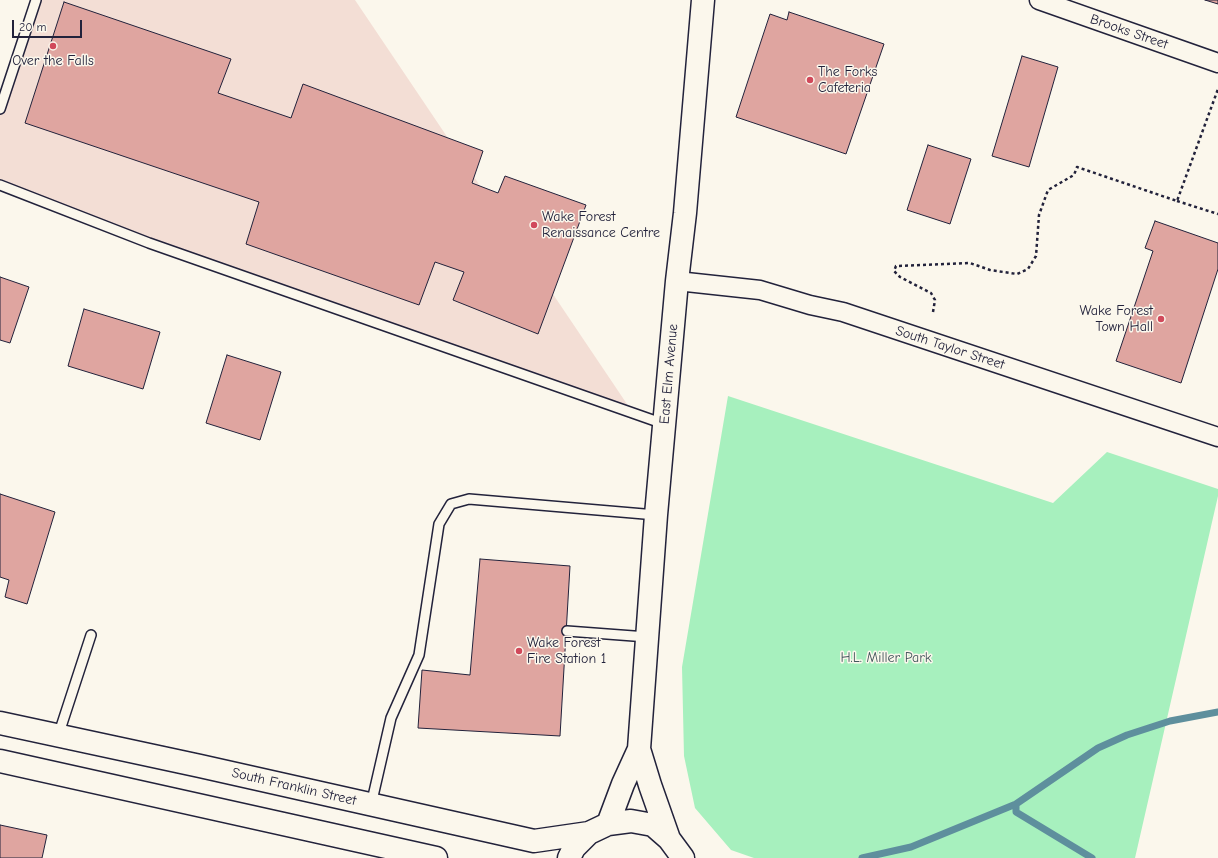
<!DOCTYPE html>
<style>
body{margin:0}
#map{position:relative;width:1218px;height:858px;overflow:hidden;background:#fbf7ec;font-family:"Comic Neue",sans-serif}
canvas{display:block}
.scale{position:absolute;left:12px;top:20px;width:70px;height:18px;box-sizing:border-box;border:2px solid #22223b;border-top:0;padding-left:5px;font-size:12px;line-height:14px;white-space:nowrap;color:#22223b;-webkit-text-stroke:3px #fbf7ec;paint-order:stroke}
</style>
<div id="map">
<canvas width="1218" height="858"></canvas>
<div class="scale">20 m</div>
</div>
<script>
const g = document.querySelector('canvas').getContext('2d');
g.lineJoin = 'round';
function fillPath(path, color) { g.fillStyle = color; g.fill(path, 'evenodd'); }
const poly = rows => new Path2D(rows.map(r => 'M' + r).join(''));
function trace(path, color, width, dash) { g.strokeStyle = color; g.lineWidth = width; g.lineCap = dash ? 'butt' : 'round'; g.setLineDash(dash || []); g.stroke(path); }
function label(font, color, halo, rows, align = 'center') {
  g.font = font + ' "Comic Neue",sans-serif'; g.lineWidth = 3; g.setLineDash([]); g.textBaseline = 'middle'; g.strokeStyle = halo; g.fillStyle = color; for (const [text, x, y, turn = 0] of rows) {
    g.save(); g.translate(x, y); g.rotate((+turn || 0) * Math.PI / 180); g.textAlign = isNaN(turn) ? turn : align; if (halo) g.strokeText(text, 0, 0); g.fillText(text, 0, 0); g.restore();
  }
}
fillPath(poly([
 [39,0,355,0,633,413,0,184,0,112]
]), '#f3ded5');
fillPath(poly([
 [728,396,1053,503,1107,452,1218,489,1218,496,1135,858,754,858,731,850,695,808,684,756,682,667]
]), '#a7f0be');
trace(poly([
 [1016,804,1016,812,1092,858],
 [862,858,911,847,1016,804,1098,748,1127,735,1170,721,1218,712]
]), '#5e8f9d', 7);
const building = poly([
 [1205,0,1218,0,1218,4,1205,0],
 [64,2,231,59,218,93,291,118,303,84,483,151,472,183,498,193,505,176,586,205,538,334,453,300,464,272,435,262,419,305,246,244,259,202,25,123,64,2],
 [789,12,884,44,846,154,736,117,770,14,787,20,789,12],
 [1022,56,1058,67,1029,167,992,156,1022,56],
 [928,145,971,159,950,224,907,210,928,145],
 [1155,221,1218,243,1218,269,1181,383,1116,361,1153,251,1145,248,1155,221],
 [0,277,29,287,10,343,0,340,0,277],
 [84,309,160,332,143,389,68,366,84,309],
 [227,355,281,372,260,440,206,423,227,355],
 [0,494,55,512,27,604,5,597,9,580,0,577,0,494],
 [480,559,570,566,560,736,418,728,422,670,470,675,480,559],
 [0,825,47,835,42,858,0,858,0,825]
]);
fillPath(building, '#dfa5a0');
trace(building, '#22223b', 1);
const service = poly([
 [0,109,36,0],
 [0,185,149,243,664,424],
 [567,631,647,637],
 [58,736,91,635],
 [371,805,391,718,419,655,439,524,451,504,469,499,656,515]
]);
const minor = poly([
 [1039,0,1218,63],
 [677,281,760,290,810,305,843,312,1218,437]
]);
const tertiary = poly([
 [0,723,200,766,534,841,589,833],
 [0,761,436,858],
 [608,824,623,784,639,749],
 [669,839,650,785,639,749,656,515,677,281,685,213,703,0],
 [569,858,574,848,589,833,608,824,631,821,653,825,669,839,683,858]
]);
trace(service, '#22223b', 12);
trace(minor, '#22223b', 21);
trace(tertiary, '#22223b', 25);
trace(poly([
 [1177,201,1218,214],
 [933,312,935,300,931,293,900,277,894,271,896,266,970,263,990,270,1017,274,1028,269,1036,256,1039,215,1048,190,1074,175,1077,167,1177,201,1218,89]
]), '#22223b', 2.5, [3, 3]);
trace(service, '#fbf7ec', 9);
trace(minor, '#fbf7ec', 18);
trace(tertiary, '#fbf7ec', 22);
for (const [x, y, r, color] of [
 [53,46,4,"#d1495b"],
 [810,80,4,"#d1495b"],
 [534,225,4,"#d1495b"],
 [1161,319,4,"#d1495b"],
 [519,651,4,"#d1495b"]
]) { const dot = new Path2D(); dot.arc(x, y, r, 0, 2 * Math.PI); g.fillStyle = color; g.fill(dot); trace(dot, '#fbf7ec', 1.5); }
label('14px', '#22223b', '#fbf7ec', [
 ["Brooks Street",1129,32,19],
 ["South Taylor Street",950,348,18],
 ["East Elm Avenue",669,374,-85],
 ["South Franklin Street",294,787,13]
]);
label('14px', '#22223b', '#fbf7ec', [
 ["Over the Falls",53,61,"center"],
 ["The Forks",818,72],
 ["Cafeteria",818,88],
 ["Wake Forest",542,217],
 ["Renaissance Centre",542,233],
 ["Wake Forest",1153,311,"right"],
 ["Town Hall",1153,327,"right"],
 ["Wake Forest",527,643],
 ["Fire Station 1",527,659]
], 'left');
label('14px', '#43565c', '#fbf7ec', [
 ["H.L. Miller Park",886,658]
]);
</script>
